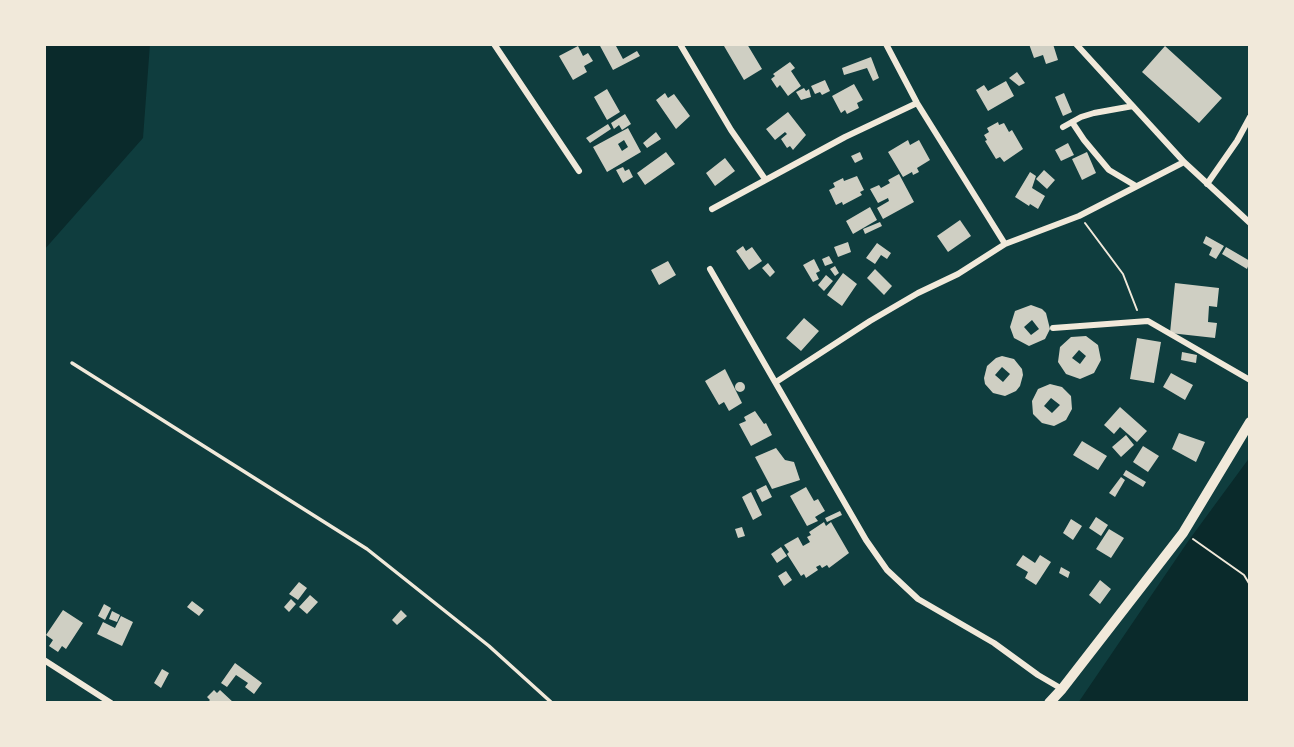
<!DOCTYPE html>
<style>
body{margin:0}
#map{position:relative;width:1294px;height:747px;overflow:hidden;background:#0f3d3e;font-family:"Public Sans",sans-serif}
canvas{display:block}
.frame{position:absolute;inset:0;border:46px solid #f1e9da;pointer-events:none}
</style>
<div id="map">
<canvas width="1294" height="747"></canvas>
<div class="frame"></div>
</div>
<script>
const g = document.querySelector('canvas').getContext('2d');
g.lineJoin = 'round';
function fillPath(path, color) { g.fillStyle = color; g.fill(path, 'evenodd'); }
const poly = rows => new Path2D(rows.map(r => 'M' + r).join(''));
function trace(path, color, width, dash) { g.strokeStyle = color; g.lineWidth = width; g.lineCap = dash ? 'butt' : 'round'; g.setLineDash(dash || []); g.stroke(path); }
fillPath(poly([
 [44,44,150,44,143,138,44,250],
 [1250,457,1250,703,1078,703,1189,540]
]), '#0a2a2b');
fillPath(poly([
 [599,44,621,44,616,46,623,59,637,51,640,56,613,70],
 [727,44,747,44,762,69,744,80,724,46],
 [1029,44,1053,44,1058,60,1046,64,1043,55,1034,58],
 [578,46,583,56,588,53,593,61,584,66,587,72,573,80,559,56],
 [1165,46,1222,98,1199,123,1142,72],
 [871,57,879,78,873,81,867,68,844,75,842,68],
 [790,62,795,68,791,71,801,86,788,96,780,85,777,88,771,79,775,76,773,74],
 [1017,72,1025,83,1019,86,1009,78],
 [825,80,830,91,822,95,820,92,815,94,811,86],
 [1006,81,1014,96,988,111,976,90,984,85,988,91],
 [854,84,863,100,857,103,859,108,847,114,845,110,841,113,832,96],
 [804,88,806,91,809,89,811,97,801,100,796,92],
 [607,89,620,112,607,120,594,97],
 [665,93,668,98,674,94,690,116,676,129,656,100],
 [1064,93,1072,112,1063,116,1055,97],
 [788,112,806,135,793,150,790,146,787,148,781,139,787,134,785,132,775,140,766,129],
 [625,114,631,124,622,130,619,125,614,129,611,123],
 [998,122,999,125,1004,123,1009,132,1012,130,1023,149,1004,162,1000,157,996,159,985,141,987,140,984,135,989,132,987,128],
 [608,124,611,129,590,143,586,138],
 [628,128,641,152,607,172,593,147],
 [624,140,628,147,622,151,618,144],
 [656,132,661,139,647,148,643,143],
 [908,140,910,145,919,140,930,160,917,168,919,172,913,175,912,172,903,177,888,152],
 [1068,143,1074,155,1061,161,1055,150],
 [666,152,675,164,645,185,637,173],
 [860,152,863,159,855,163,851,156],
 [1087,152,1096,173,1082,180,1072,159],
 [725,158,735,171,715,186,706,173],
 [623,167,625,171,629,169,633,177,623,183,616,170],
 [1044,170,1055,180,1047,189,1036,179],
 [1030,172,1036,176,1032,188,1045,196,1038,209,1030,204,1029,206,1015,197],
 [899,174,914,202,883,219,877,208,889,201,888,198,878,203,870,189,879,185,881,188,890,183,888,180],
 [857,176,864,190,860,192,862,195,843,205,842,202,836,205,829,190,835,187,833,183,843,178,844,181],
 [870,207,877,220,853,234,846,221],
 [960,220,971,236,948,252,937,236],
 [880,222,882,226,865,234,863,229],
 [1206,236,1224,246,1216,259,1209,255,1212,248,1203,243],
 [848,242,851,252,838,257,834,247],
 [877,243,891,253,887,259,881,255,875,264,866,258],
 [743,246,746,251,752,247,762,261,749,270,736,251],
 [1226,247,1250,261,1247,269,1222,254],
 [829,256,833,263,825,266,822,259],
 [814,259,820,271,816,273,819,279,813,282,803,265],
 [668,261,676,275,659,285,651,270],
 [768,263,775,272,770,277,762,268],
 [835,266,839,273,835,276,830,269],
 [875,269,892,286,884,295,867,278],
 [843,273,857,284,842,306,827,295],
 [826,275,833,281,824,291,818,285],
 [1175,283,1219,288,1217,307,1209,306,1208,322,1217,323,1215,338,1170,333],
 [1031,305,1042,309,1046,313,1050,329,1045,339,1029,346,1014,338,1010,327,1015,311],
 [1032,320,1039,329,1031,335,1024,327],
 [804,318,819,331,801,351,786,338],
 [1086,336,1098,345,1101,360,1094,373,1080,379,1066,374,1058,362,1060,347,1071,337],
 [1079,350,1086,356,1080,364,1072,358],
 [1137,338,1161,342,1154,383,1130,379],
 [1182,352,1197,355,1196,363,1181,360],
 [1002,356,1014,359,1022,369,1023,375,1020,386,1016,391,1005,396,993,393,985,384,984,378,987,366,996,358],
 [1002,367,1010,374,1003,382,995,375],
 [725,369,742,403,729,411,724,402,719,405,705,381],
 [1171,373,1193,385,1185,400,1163,387],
 '735 387a5 5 0 1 1 10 0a5 5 0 1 1-10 0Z',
 [1050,384,1062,387,1071,396,1072,409,1066,420,1054,426,1042,423,1033,414,1032,401,1038,389],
 [1051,398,1060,405,1052,413,1044,406],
 [1120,407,1147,431,1137,442,1120,427,1114,434,1104,425],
 [755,411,764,424,766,423,772,435,751,446,739,424,746,421,744,417],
 [1179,433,1205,442,1196,462,1172,449],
 [1126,435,1134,445,1121,457,1112,447],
 [1082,441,1107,456,1098,470,1073,455],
 [1143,446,1159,456,1148,472,1133,462],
 [776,448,785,460,794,462,800,480,772,489,755,457],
 [1126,470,1146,482,1143,487,1123,475],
 [1121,477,1125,480,1115,497,1109,493],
 [766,485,772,497,762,502,756,490],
 [806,487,814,501,818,499,825,511,815,517,818,521,807,526,790,496],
 [751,492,762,515,753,520,742,497],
 [840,511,842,515,827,522,825,518],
 [1096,517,1108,525,1101,536,1089,528],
 [1071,519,1082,526,1073,540,1063,533],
 [824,522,826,526,831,522,849,553,829,568,827,565,822,568,820,565,816,567,818,570,806,578,804,574,801,576,787,554,789,552,784,545,798,537,803,546,810,542,807,537,811,535,809,532],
 [742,527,745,536,738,538,735,529],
 [1109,529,1124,538,1111,558,1096,549],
 [781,547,787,556,777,563,771,554],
 [1023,555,1035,563,1040,555,1051,562,1036,585,1025,578,1028,572,1016,565],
 [1061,567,1070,572,1068,578,1059,573],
 [786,571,792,580,784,586,778,576],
 [1100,580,1111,589,1100,604,1089,595],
 [299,582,307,588,298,600,289,594],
 [310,595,318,602,307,614,299,607],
 [291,599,296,604,289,612,284,607],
 [192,601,204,610,199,616,187,607],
 [104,604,111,608,105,620,98,616],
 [63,610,83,623,66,649,62,646,58,652,49,646,53,640,46,635],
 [401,610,407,616,397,625,392,620],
 [112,611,120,615,117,622,109,619],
 [121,616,133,622,122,646,97,634,103,622,115,628],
 [235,663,262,683,254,694,245,687,248,683,236,675,227,687,221,683],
 [162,669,169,673,161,688,154,683],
 [214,690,217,693,220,690,234,703,207,703,210,700,207,697]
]), '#cfcfc3');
trace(poly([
 [1085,223,1123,274,1137,310],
 [1193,539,1244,575,1250,585]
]), '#f1e9da', 2);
trace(poly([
 [72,363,367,549,489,646,552,703]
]), '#f1e9da', 3.5);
trace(poly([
 [494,44,579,171],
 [680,44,731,130,765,179],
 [886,44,917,103,1005,244],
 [1076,44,1184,162,1250,223],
 [1072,122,1084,140,1109,170,1136,186],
 [1063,127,1081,117,1094,113,1133,106],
 [1207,184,1237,141,1250,117],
 [712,209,845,137,917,103],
 [710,269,866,540,887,570,918,599,994,643,1038,675,1062,689],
 [1053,328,1148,321,1250,380],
 [776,382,870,321,918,293,958,274,1005,244,1079,216,1184,162],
 [44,660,111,703]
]), '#f1e9da', 6);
trace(poly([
 [1049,703,1062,689,1183,533,1250,422]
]), '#f1e9da', 10);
</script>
